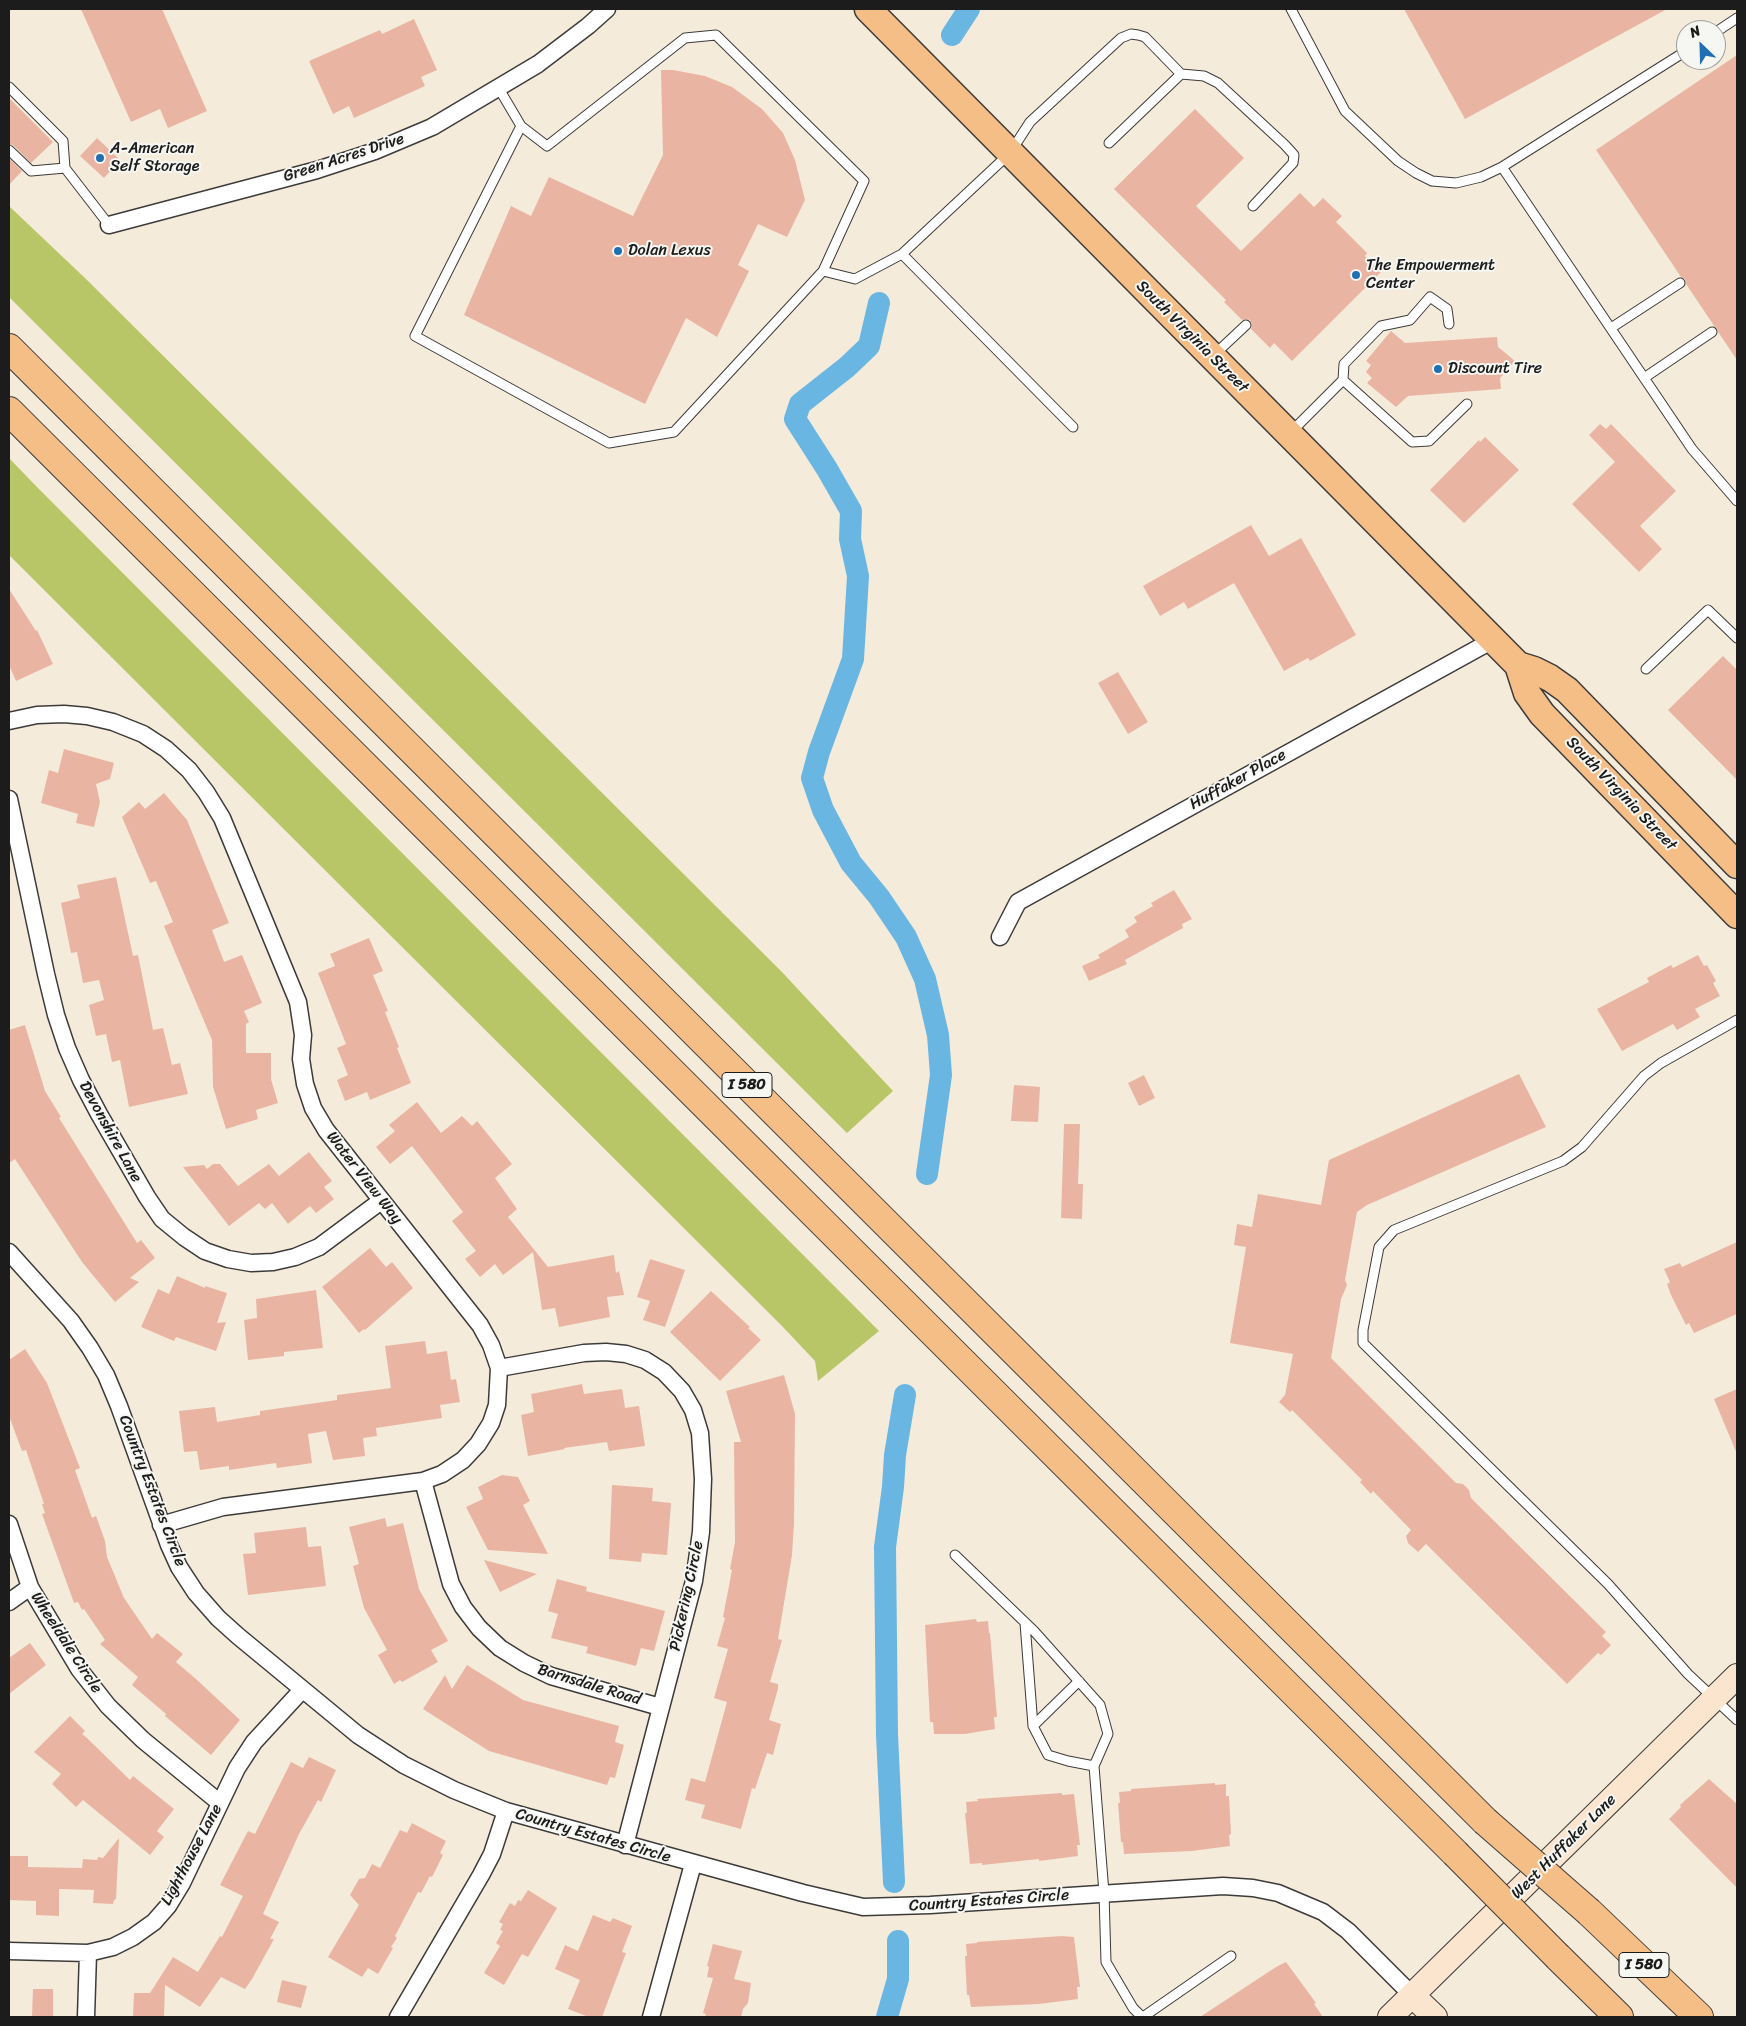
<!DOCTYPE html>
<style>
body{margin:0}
#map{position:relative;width:1746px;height:2026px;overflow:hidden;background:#f5ebdb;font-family:Sriracha,sans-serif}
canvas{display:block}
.frame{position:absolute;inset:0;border:10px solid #1c1c1c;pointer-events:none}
.north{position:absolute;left:1676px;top:20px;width:50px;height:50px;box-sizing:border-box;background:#f6f6f2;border:1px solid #9f9f9c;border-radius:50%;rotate:336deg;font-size:14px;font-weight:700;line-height:20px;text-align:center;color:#1c1c1c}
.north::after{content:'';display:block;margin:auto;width:18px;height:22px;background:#1f6fb2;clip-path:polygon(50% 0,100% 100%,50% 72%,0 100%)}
</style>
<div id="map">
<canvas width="1746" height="2026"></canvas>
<div class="frame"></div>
<div class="north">N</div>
</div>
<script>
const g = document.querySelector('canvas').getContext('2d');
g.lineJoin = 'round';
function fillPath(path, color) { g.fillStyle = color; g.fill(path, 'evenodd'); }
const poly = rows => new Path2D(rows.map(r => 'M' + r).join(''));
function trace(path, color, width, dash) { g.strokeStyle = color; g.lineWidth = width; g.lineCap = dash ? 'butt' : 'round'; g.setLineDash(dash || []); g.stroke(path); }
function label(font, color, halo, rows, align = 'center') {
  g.font = font + ' Sriracha,sans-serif'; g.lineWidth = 4; g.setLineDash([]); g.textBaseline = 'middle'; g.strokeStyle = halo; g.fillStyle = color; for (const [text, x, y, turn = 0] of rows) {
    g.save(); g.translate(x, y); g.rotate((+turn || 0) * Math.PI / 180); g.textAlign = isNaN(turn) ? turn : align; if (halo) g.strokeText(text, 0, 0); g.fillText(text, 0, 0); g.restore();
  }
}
fillPath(poly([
 [9,206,85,278,781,971,893,1091,847,1133,9,297],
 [9,458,34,484,879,1331,818,1381,815,1361,782,1326,9,555]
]), '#b9c668');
trace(poly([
 [952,35,969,9],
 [879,303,869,346,847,367,800,404,795,419,827,469,851,511,850,539,858,576,853,659,819,752,812,778,823,810,851,863,879,897,906,937,925,979,938,1035,941,1075,927,1174],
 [894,1882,887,1735,885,1547,893,1487,895,1455,905,1395],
 [887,2017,898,1979,898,1941]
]), '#69b6e3', 22);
fillPath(poly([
 [81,9,162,9,207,111,168,128,160,109,131,122],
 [1404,9,1667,9,1465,119],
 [414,19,437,70,421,77,425,86,354,118,349,106,333,114,309,61,380,30,382,34],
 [1737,55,1737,360,1686,284,1685,279,1681,277,1596,150],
 [661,70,673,70,705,76,732,87,762,109,783,133,795,160,805,200,787,237,758,224,738,265,749,271,717,337,686,318,645,404,464,315,511,206,531,216,549,177,633,216,663,155],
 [9,98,53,142,31,163,13,145,9,144],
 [1195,109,1244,158,1196,206,1241,251,1300,193,1314,207,1323,198,1342,216,1336,222,1367,253,1365,256,1381,272,1292,361,1274,343,1270,348,1251,329,1252,324,1250,320,1245,319,1242,320,1224,302,1226,300,1114,189],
 [97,138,120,160,104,178,80,156],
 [9,158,22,171,9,185],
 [1391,331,1405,343,1497,337,1498,347,1515,361,1500,378,1501,389,1408,396,1396,407,1367,383,1372,378,1366,372,1371,365,1366,361],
 [1600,424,1606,429,1611,424,1676,491,1640,526,1662,549,1639,572,1572,504,1615,462,1589,435],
 [1485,437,1519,470,1464,523,1430,490,1479,440,1480,442],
 [1251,525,1269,556,1301,538,1356,635,1310,661,1308,658,1284,671,1234,583,1188,609,1184,602,1160,616,1143,586],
 [9,589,36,631,37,630,53,664,16,681,9,665],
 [1723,656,1737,670,1737,780,1668,710],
 [1118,672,1148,722,1128,734,1098,683],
 [64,749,114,763,110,779,96,784,100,802,94,827,76,823,78,814,41,803,49,770,58,773],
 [164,793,187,820,229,923,212,930,224,962,242,955,262,1003,244,1011,249,1022,246,1024,246,1053,271,1053,271,1079,278,1103,256,1110,258,1119,226,1129,213,1087,212,1040,164,926,173,922,156,881,150,883,122,817,139,802,145,809],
 [116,877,133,956,138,955,153,1030,163,1028,172,1065,180,1063,188,1094,129,1107,120,1060,112,1062,106,1034,96,1036,89,1005,104,1000,99,980,83,983,77,952,71,953,61,903,80,898,77,885],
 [1174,890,1192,919,1182,924,1183,928,1125,960,1127,964,1089,981,1082,966,1100,958,1098,955,1129,937,1125,930,1137,922,1134,917,1153,906,1151,903],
 [369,938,383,971,373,975,388,1011,385,1012,399,1047,397,1048,411,1083,370,1100,367,1092,345,1101,337,1080,348,1075,337,1048,346,1044,318,973,335,966,330,954],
 [1698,955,1704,966,1707,965,1716,981,1713,983,1720,996,1695,1009,1700,1017,1677,1030,1673,1024,1622,1051,1597,1009,1649,982,1647,978,1671,965,1673,968],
 [25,1025,45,1091,61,1117,59,1118,137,1243,141,1240,155,1258,130,1278,139,1282,115,1302,82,1262,15,1159,9,1163,9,1030],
 [1519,1074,1546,1127,1367,1205,1357,1212,1345,1280,1347,1285,1341,1299,1331,1358,1456,1483,1463,1484,1469,1490,1471,1498,1476,1503,1606,1632,1602,1636,1611,1645,1601,1655,1598,1653,1567,1684,1426,1544,1418,1552,1408,1543,1406,1536,1411,1530,1373,1491,1371,1494,1360,1482,1362,1480,1292,1410,1290,1412,1279,1402,1285,1395,1293,1354,1230,1343,1246,1247,1234,1245,1237,1224,1252,1227,1258,1194,1321,1205,1329,1160],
 [1144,1075,1155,1098,1139,1106,1128,1083],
 [1014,1085,1040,1087,1038,1122,1011,1121],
 [417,1102,441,1133,462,1116,472,1126,477,1121,512,1164,495,1178,517,1209,508,1217,548,1267,614,1255,616,1273,619,1271,624,1295,607,1297,610,1317,559,1327,555,1308,542,1310,533,1252,503,1275,495,1264,480,1277,465,1259,476,1251,452,1221,463,1212,412,1146,390,1164,376,1147,395,1131,389,1125],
 [1064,1124,1080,1124,1078,1184,1083,1184,1082,1219,1061,1218],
 [309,1152,332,1181,324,1187,334,1199,316,1213,310,1206,288,1224,272,1203,265,1209,259,1203,229,1226,183,1167,204,1165,207,1169,213,1164,220,1164,238,1186,269,1164,279,1176],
 [1737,1242,1737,1314,1694,1333,1689,1323,1686,1325,1671,1295,1667,1284,1670,1282,1664,1269,1680,1263,1682,1267],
 [370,1248,386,1267,392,1262,413,1288,365,1330,364,1329,359,1333,322,1287],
 [650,1259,685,1270,665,1327,643,1320,650,1301,637,1297],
 [177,1276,205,1288,205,1286,227,1293,217,1323,226,1322,216,1351,176,1337,174,1341,141,1327,158,1289,169,1294],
 [316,1290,323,1348,284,1352,284,1356,248,1360,244,1320,257,1318,256,1299],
 [711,1291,750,1327,748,1328,761,1340,720,1381,670,1332],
 [425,1341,427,1354,447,1351,451,1380,456,1379,460,1402,440,1405,442,1418,376,1428,377,1436,363,1438,365,1456,333,1460,326,1431,308,1434,312,1463,299,1465,277,1468,276,1463,229,1470,229,1466,200,1470,197,1451,184,1452,179,1411,215,1407,217,1422,260,1415,260,1411,337,1400,337,1395,391,1388,385,1346],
 [25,1349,47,1383,80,1468,75,1470,92,1518,96,1516,105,1541,107,1557,124,1598,152,1639,157,1633,183,1654,176,1662,196,1679,240,1720,211,1755,165,1716,166,1714,132,1685,138,1677,100,1644,105,1640,84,1609,82,1610,78,1602,74,1603,42,1514,45,1513,42,1504,44,1504,26,1450,22,1451,9,1416,9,1360],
 [784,1375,795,1414,794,1523,792,1555,778,1639,782,1640,770,1682,778,1684,778,1689,769,1720,781,1724,773,1755,767,1753,755,1789,752,1788,741,1829,701,1818,705,1805,685,1800,691,1778,705,1782,727,1702,714,1698,728,1649,717,1646,725,1618,723,1617,732,1570,730,1569,735,1542,734,1442,741,1442,726,1391],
 [582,1384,584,1394,622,1389,625,1408,639,1406,645,1446,609,1451,607,1442,564,1448,565,1449,528,1456,521,1415,534,1412,531,1394],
 [1737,1389,1737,1454,1714,1399],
 [502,1475,518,1477,530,1501,523,1505,548,1554,488,1550,466,1507,483,1499,478,1487],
 [612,1485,653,1488,652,1501,671,1503,667,1555,642,1553,641,1562,609,1559],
 [385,1518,387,1527,403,1523,419,1589,448,1641,431,1650,438,1662,402,1682,400,1680,394,1684,378,1655,387,1650,364,1608,353,1566,359,1564,349,1527],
 [306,1527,308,1547,321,1546,326,1586,248,1595,243,1554,256,1553,254,1533],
 [484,1560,537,1574,500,1592],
 [557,1579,587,1587,586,1591,665,1611,654,1651,641,1648,636,1666,586,1653,588,1647,551,1638,558,1614,548,1611],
 [976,1619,977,1622,988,1621,989,1633,990,1633,997,1717,994,1717,995,1729,965,1734,934,1734,933,1722,930,1722,925,1625],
 [30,1643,46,1665,9,1694,9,1658],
 [467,1665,523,1700,619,1726,615,1742,624,1745,615,1778,610,1777,607,1785,489,1751,423,1709,445,1675,452,1689],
 [70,1716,85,1731,82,1734,87,1738,130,1780,133,1776,174,1809,157,1831,164,1837,150,1855,83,1800,76,1807,52,1784,61,1774,34,1752],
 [309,1757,336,1770,321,1802,318,1800,299,1834,263,1914,279,1922,270,1939,274,1939,252,1979,245,1989,221,1977,200,2007,165,1985,164,2017,133,2017,134,1993,150,1993,173,1957,198,1972,220,1936,222,1937,243,1896,220,1885,248,1831,255,1834,291,1762,303,1768],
 [1709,1779,1737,1804,1737,1888,1669,1819,1681,1807,1680,1805],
 [1215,1783,1215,1785,1226,1784,1226,1796,1229,1796,1231,1834,1229,1835,1230,1846,1192,1851,1124,1854,1123,1842,1121,1842,1118,1803,1120,1803,1119,1792,1131,1791,1131,1789],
 [1062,1793,1062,1795,1074,1794,1080,1845,1077,1845,1078,1856,1039,1861,1039,1859,982,1865,982,1863,970,1864,965,1813,967,1813,966,1802,978,1801,977,1799],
 [412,1823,446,1841,440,1853,443,1855,432,1877,430,1876,421,1893,418,1892,395,1936,397,1938,391,1947,393,1948,378,1974,368,1968,362,1977,328,1957,359,1905,350,1895,359,1879,365,1878,372,1864,380,1868,400,1830,407,1833],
 [119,1838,116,1899,114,1900,113,1904,93,1903,94,1890,59,1889,59,1916,36,1915,36,1901,9,1900,9,1856,28,1856,28,1867,82,1868,83,1859,97,1860,98,1857,103,1858],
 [528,1890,557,1908,528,1957,522,1954,504,1985,484,1973,500,1946,496,1943,503,1931,500,1930,503,1924,499,1922,510,1903,515,1906,518,1900,521,1901],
 [593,1915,610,1922,613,1918,632,1926,622,1952,626,1953,602,2017,589,2017,568,2009,580,1980,555,1969,565,1945,578,1951],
 [1062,1936,1074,1937,1080,1987,1077,1987,1078,1999,1039,2004,971,2007,969,1995,967,1995,965,1956,967,1956,966,1944,977,1943,977,1942],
 [713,1944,742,1951,734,1979,751,1983,748,2003,743,2009,741,2017,705,2017,706,2014,703,2013,713,1978,707,1977,709,1967,707,1966],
 [1286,1962,1316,2003,1314,2004,1323,2017,1200,2017,1276,1967],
 [282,1980,307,1986,301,2008,277,2002],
 [33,1989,53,1989,53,2017,32,2017]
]), '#e9b5a2');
const lane = poly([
 [1291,9,1345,111,1398,161,1416,173,1432,181,1456,183,1481,177,1502,167,1686,51],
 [1716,32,1737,18],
 [9,87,63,141,65,168,109,225],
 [498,87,521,126,547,146,685,38,716,35,864,181,823,271,855,279,902,254,1010,153,1030,122,1121,38,1131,34,1138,35,1145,37,1181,74,1204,76,1218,83,1285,145,1294,155,1293,163,1253,206],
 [521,126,415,336,609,443,674,432,823,271],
 [1109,143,1181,74],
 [9,150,31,171,65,168],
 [1502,167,1692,449,1737,501],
 [902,254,1073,427],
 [1611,328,1680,283],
 [1214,355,1246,325],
 [1644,378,1712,332],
 [1343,380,1344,364,1381,326,1410,320,1430,297,1447,309,1449,324],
 [1291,432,1343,380,1412,442,1429,441,1467,404],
 [1646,669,1708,610,1737,638],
 [1737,1020,1661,1063,1644,1076,1582,1147,1563,1161,1394,1230,1379,1247,1363,1330,1363,1343,1608,1584,1688,1674,1737,1720],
 [955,1555,1034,1631,1100,1705,1108,1734,1094,1766,1104,1893,1106,1962,1133,2008,1142,2017],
 [1025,1623,1033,1726,1048,1755,1068,1761,1094,1766],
 [1033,1726,1079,1681],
 [1143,2017,1231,1956]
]);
const street = poly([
 [109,225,317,170,375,151,432,127,538,64,588,26,607,9],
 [9,721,37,715,64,714,87,716,113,722,143,734,166,749,189,770,206,792,222,818,298,1002,303,1035,301,1059,305,1084,313,1108,326,1130,480,1325,491,1345,499,1368,497,1405,491,1423,478,1444,463,1460,442,1474,423,1481,223,1507,161,1525],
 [9,799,46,974,56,1015,67,1048,81,1080,99,1114,147,1197,162,1219,184,1237,205,1251,228,1259,251,1263,273,1262,295,1257,319,1247,381,1201],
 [1000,937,1018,902,1493,640],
 [9,1252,71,1321,90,1348,106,1375,119,1406,169,1545,179,1567,196,1593,218,1618,238,1636,358,1735,404,1765,454,1790,506,1811,803,1893,863,1907,930,1905,1223,1886,1253,1888,1278,1893,1323,1912,1348,1931,1413,1996],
 [499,1368,584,1353,606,1352,626,1354,645,1360,664,1372,682,1391,693,1410,700,1433,703,1479,701,1532,694,1581,625,1845],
 [423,1481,451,1584,463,1607,479,1628,500,1648,524,1663,551,1676,660,1707],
 [9,1524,30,1587,79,1669,108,1706,143,1740,220,1803],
 [9,1602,30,1587],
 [9,1951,88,1953,113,1947,133,1937,154,1922,168,1906,182,1883,237,1768,254,1742,302,1690],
 [86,2017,88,1953],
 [398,2017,481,1875,492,1854,506,1811],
 [651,2017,693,1864]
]);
const secondary = poly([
 [1413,1996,1435,2017],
 [1390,2017,1737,1676]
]);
const primary = poly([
 [868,9,1518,665,1527,693,1542,714,1737,915],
 [1518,665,1534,670,1550,678,1567,690,1737,865]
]);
const highway = poly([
 [9,348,1485,1821],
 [9,411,1455,1853],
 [1589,1912,1699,2017],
 [1558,1957,1619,2017]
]);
trace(lane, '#3d3b39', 11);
trace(street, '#3d3b39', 19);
trace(secondary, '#3d3b39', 26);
trace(primary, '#3d3b39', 29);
trace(highway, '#3d3b39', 30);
trace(lane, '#fff', 9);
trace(street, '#fff', 16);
trace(secondary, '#fbe5cf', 24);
trace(primary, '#f6be87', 26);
trace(highway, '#f6be87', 28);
const highwayBridge = poly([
 [1485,1821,1589,1912],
 [1455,1853,1558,1957]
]);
trace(highwayBridge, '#3d3b39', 30, []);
trace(highwayBridge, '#f6be87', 28);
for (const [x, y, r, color] of [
 [100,158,5,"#1f6fb2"],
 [618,251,5,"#1f6fb2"],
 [1356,275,5,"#1f6fb2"],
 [1438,369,5,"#1f6fb2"]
]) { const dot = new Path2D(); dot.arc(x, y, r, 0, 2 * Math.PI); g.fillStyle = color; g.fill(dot); trace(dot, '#f6f6f2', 2); }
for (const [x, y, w] of [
 [747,1085,50],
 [1644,1965,50]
]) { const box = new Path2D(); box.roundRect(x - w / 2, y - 12.5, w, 25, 4); g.fillStyle = '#f6f6f2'; g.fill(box); trace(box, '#1c1c1c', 1); }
label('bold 15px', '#1c1c1c', null, [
 ["I 580",747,1085],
 ["I 580",1644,1965]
]);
label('16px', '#1c1c1c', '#f6f6f2', [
 ["A-American",110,149],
 ["Self Storage",110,167],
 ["Dolan Lexus",628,251],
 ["The Empowerment",1366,266],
 ["Center",1366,284],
 ["Discount Tire",1448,369]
], 'left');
label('16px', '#1c1c1c', '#f6f6f2', [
 ["Green Acres Drive",344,158,-18],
 ["South Virginia Street",1192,337,45],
 ["Huffaker Place",1238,780,-29],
 ["South Virginia Street",1621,794,46],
 ["Devonshire Lane",110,1132,61],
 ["Water View Way",364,1178,52],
 ["Country Estates Circle",152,1491,69],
 ["Pickering Circle",687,1596,-78],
 ["Wheeldale Circle",66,1643,57],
 ["Barnsdale Road",589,1685,17],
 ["Country Estates Circle",593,1836,16],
 ["West Huffaker Lane",1564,1847,-45],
 ["Lighthouse Lane",192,1855,-62],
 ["Country Estates Circle",989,1901,-4]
]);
</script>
